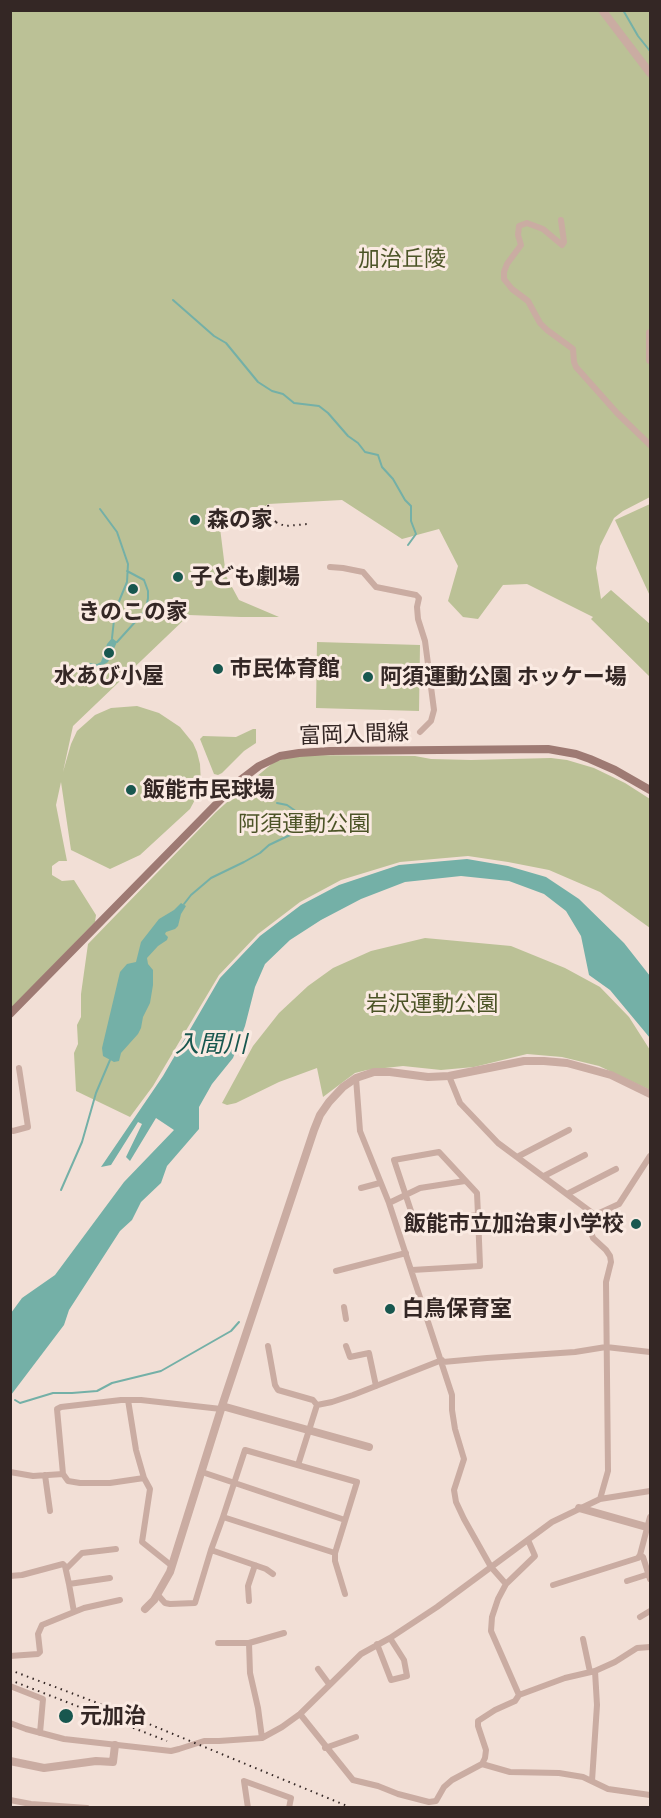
<!DOCTYPE html>
<meta charset="utf-8">
<style>
body{margin:0}
#map{position:relative;width:661px;height:1818px;overflow:hidden;background:#f2dfd6;font-family:"Exo 2",sans-serif}
canvas{display:block}
.frame{position:absolute;inset:0;border:12px solid #342725;pointer-events:none}
</style>
<div id="map">
<canvas width="661" height="1818"></canvas>
<div class="frame"></div>
</div>
<script>
const g = document.querySelector('canvas').getContext('2d');
g.lineJoin = 'round';
function fillPath(path, color) { g.fillStyle = color; g.fill(path, 'evenodd'); }
const poly = rows => new Path2D(rows.map(r => 'M' + r).join(''));
function trace(path, color, width, dash) { g.strokeStyle = color; g.lineWidth = width; g.lineCap = dash ? 'butt' : 'round'; g.setLineDash(dash || []); g.stroke(path); }
function label(font, color, halo, rows, align = 'center') {
  g.font = font + ' "Exo 2","Noto Sans JP",sans-serif'; g.lineWidth = 6; g.setLineDash([]); g.textBaseline = 'middle'; g.strokeStyle = halo; g.fillStyle = color; for (const [text, x, y, turn = 0] of rows) {
    g.save(); g.translate(x, y); g.rotate((+turn || 0) * Math.PI / 180); g.textAlign = isNaN(turn) ? turn : align; if (halo) g.strokeText(text, 0, 0); g.fillText(text, 0, 0); g.restore();
  }
}
fillPath(poly([
 [11,11,650,11,650,497,623,511,614,518,600,546,596,568,601,599,611,590,650,624,650,677,591,619,593,617,527,584,503,585,478,619,463,617,448,601,458,566,439,529,402,539,342,500,268,504,256,514,221,524,220,528,226,576,239,600,279,617,241,617,189,615,73,726,63,772,71,744,77,731,95,715,111,708,137,706,159,713,180,727,193,743,197,752,200,764,201,784,197,796,190,809,140,855,110,869,71,850,61,782,56,805,67,861,59,861,52,866,52,875,62,881,74,880,96,915,95,922,11,1009],
 [650,504,650,596,615,520],
 [317,642,420,645,419,711,316,708],
 [253,729,256,729,256,743,244,751,222,773,218,775,214,774,200,739,203,736,236,737],
 [298,755,415,756,431,759,471,760,551,758,567,760,594,768,625,783,650,799,650,928,600,892,549,870,508,862,468,856,400,862,341,880,300,902,258,934,219,975,153,1086,130,1117,76,1091,74,1053,78,1044,77,1025,81,1017,81,994,88,944,216,812,244,787,274,762],
 [425,938,511,946,565,968,600,987,629,1017,650,1050,650,1090,599,1066,562,1057,527,1054,474,1067,441,1070,403,1066,367,1070,355,1073,323,1097,317,1068,279,1082,236,1103,227,1105,222,1103,253,1046,279,1013,308,986,333,968,371,951]
]), '#bbc196');
fillPath(poly([
 [112,638,117,642,108,662,103,665,95,668,84,684,76,684,75,681,83,667,89,663,97,664,101,662,107,644],
 [467,859,508,866,546,877,579,899,624,943,650,976,650,1038,610,990,589,975,581,936,566,911,544,894,509,881,461,876,405,882,361,899,321,920,290,940,265,964,255,987,245,1026,233,1058,212,1084,199,1107,199,1129,167,1166,161,1183,141,1202,132,1220,120,1231,69,1310,64,1325,11,1395,11,1313,22,1298,55,1275,124,1182,174,1130,156,1118,130,1161,126,1157,142,1124,138,1122,111,1165,101,1167,163,1076,220,978,260,936,301,905,339,885,399,865],
 [181,903,186,906,181,914,178,926,175,929,166,932,165,934,168,937,167,940,158,946,147,958,148,964,153,970,153,985,150,1003,143,1017,141,1028,138,1034,121,1053,119,1061,114,1062,103,1056,102,1048,120,972,127,964,136,962,141,942,159,919,174,910]
]), '#74b0a7');
trace(poly([
 [623,10,638,36,650,51],
 [173,300,214,336,226,343,258,382,272,391,283,394,294,403,319,406,328,413,348,436,358,443,365,452,378,455,382,467,393,479,405,500,411,506,411,521,416,534,408,545],
 [100,509,117,532,128,564,127,582,115,611,112,638],
 [117,642,146,610,148,598,148,591,144,580,127,571],
 [184,904,191,895,211,878,244,862,260,853,269,845,290,835,312,821,313,813,297,812,287,805,277,803],
 [61,1190,82,1142,96,1093,110,1060],
 [15,1400,20,1403,53,1393,72,1393,97,1391,112,1383,161,1371,231,1331,239,1322]
]), '#74b0a7', 2);
trace(poly([
 [561,220,564,242,562,245,543,229,527,223,519,226,518,235,521,245,507,264,504,272,504,279,512,289,528,301,540,323,547,330,573,349,574,362,576,367,617,413,650,445],
 [330,567,343,568,363,572,376,587,416,595,419,598,417,607,418,619,425,641,434,710,431,721,420,732],
 [449,1076,460,1103,498,1143,595,1215],
 [356,1078,360,1131,389,1203,452,1395,452,1410,455,1429,464,1459,454,1490,456,1502,464,1519,491,1567,506,1584],
 [10,1130,13,1131,28,1127,19,1068],
 [517,1157,569,1130],
 [544,1176,585,1155],
 [361,1188,380,1183],
 [567,1194,616,1169],
 [389,1203,420,1188,465,1181],
 [412,1270,480,1266,478,1215,477,1193,439,1152,394,1160,415,1223,478,1215],
 [336,1271,406,1253],
 [344,1307,346,1319],
 [268,1346,275,1385,278,1390,313,1400,317,1405,298,1465],
 [346,1346,350,1357,369,1353,376,1386],
 [443,1362,487,1358,575,1352,606,1347,650,1352],
 [128,1400,136,1450,144,1478],
 [317,1405,332,1402,353,1395,442,1360],
 [245,1450,357,1482,335,1553,223,1517,245,1450],
 [10,1472,33,1476,63,1474,57,1409,61,1407,121,1400,141,1400,221,1409],
 [202,1472,345,1520],
 [63,1474,68,1481,80,1483,110,1483,144,1478,150,1489,142,1542,172,1566],
 [45,1475,50,1511],
 [600,1499,608,1471,606,1282,611,1262,610,1256,606,1250,593,1238,591,1232,595,1215,619,1204,650,1156],
 [223,1517,211,1550,266,1569,273,1574],
 [650,1517,640,1555,643,1557,650,1579],
 [528,1540,535,1556,506,1584,498,1599,492,1617,491,1631,519,1695,565,1678,595,1671,615,1662,637,1648,650,1647],
 [335,1553,335,1561,345,1594],
 [66,1569,82,1553,116,1549],
 [10,1576,22,1575,63,1564,65,1566,69,1584],
 [627,1581,649,1574],
 [553,1585,638,1558,640,1555],
 [157,1594,165,1603,170,1604,195,1603,211,1550],
 [249,1601,248,1586,255,1565],
 [74,1612,69,1584,110,1578],
 [640,1617,650,1611],
 [583,1639,590,1672],
 [218,1643,249,1643,284,1633],
 [249,1643,250,1673,258,1708,262,1738],
 [377,1644,391,1680,407,1676,404,1660,390,1638],
 [10,1656,38,1654,40,1652,38,1634,42,1625,84,1608,120,1600],
 [318,1669,329,1684],
 [10,1686,43,1699,40,1733],
 [300,1714,353,1780,378,1786,398,1794,429,1802,436,1801,444,1787,452,1780,482,1764,510,1772,559,1773,583,1777,608,1789,650,1795],
 [10,1723,26,1729,64,1739,171,1751,179,1749,204,1741,219,1741,262,1738,282,1727,300,1714,361,1654,390,1638,437,1607,552,1522,600,1499,650,1491],
 [325,1748,356,1737],
 [482,1764,485,1758,486,1750,478,1726,478,1721,495,1710,515,1701,519,1695],
 [592,1781,597,1705,595,1671],
 [10,1800,31,1804,87,1808],
 [248,1808,244,1781,291,1798,289,1808]
]), '#caaca2', 6);
trace(poly([
 [602,10,650,73],
 [650,333,650,360],
 [222,1406,369,1447],
 [579,1508,650,1528],
 [145,1609,154,1600,170,1572,222,1406,314,1130,320,1115,329,1102,343,1087,356,1078,374,1072,390,1072,428,1077,449,1076,524,1061,544,1061,567,1063,611,1075,650,1094],
 [10,1761,44,1768,96,1761,113,1762,115,1745]
]), '#caaca2', 8);
trace(poly([
 [10,1014,238,782,259,766,280,756,299,753,330,751,548,749,576,754,590,759,615,770,650,790]
]), '#9e7a73', 8);
trace(poly([
 [268,505,270,514,273,520,280,524],
 [217,529,232,525,266,521,273,521,285,526,308,524],
 [10,1670,103,1705,352,1808],
 [10,1680,167,1741]
]), '#342725', 2, [1.5, 4.5]);
for (const [x, y, r, color] of [
 [195,520,6,"#18574f"],
 [178,577,6,"#18574f"],
 [133,589,6,"#18574f"],
 [109,653,6,"#18574f"],
 [218,669,6,"#18574f"],
 [368,677,6,"#18574f"],
 [131,790,6,"#18574f"],
 [636,1224,6,"#18574f"],
 [390,1309,6,"#18574f"],
 [66,1716,8,"#18574f"]
]) { const dot = new Path2D(); dot.arc(x, y, r, 0, 2 * Math.PI); g.fillStyle = color; g.fill(dot); trace(dot, '#faeae2', 2); }
label('22px', '#4c5427', '#faeae2', [
 ["加治丘陵",402,259],
 ["阿須運動公園",304,824],
 ["岩沢運動公園",432,1004]
]);
label('bold 22px', '#342725', '#faeae2', [
 ["森の家",207,520],
 ["子ども劇場",190,577],
 ["きのこの家",133,612,"center"],
 ["市民体育館",230,669],
 ["水あび小屋",109,676,"center"],
 ["阿須運動公園 ホッケー場",380,677],
 ["飯能市民球場",143,790],
 ["飯能市立加治東小学校",624,1224,"right"],
 ["白鳥保育室",402,1309],
 ["元加治",80,1716]
], 'left');
label('22px', '#342725', '#faeae2', [
 ["富岡入間線",354,734,-2]
]);
label('italic 24px', '#18574f', '#faeae2', [
 ["入間川",211,1044]
]);
</script>
